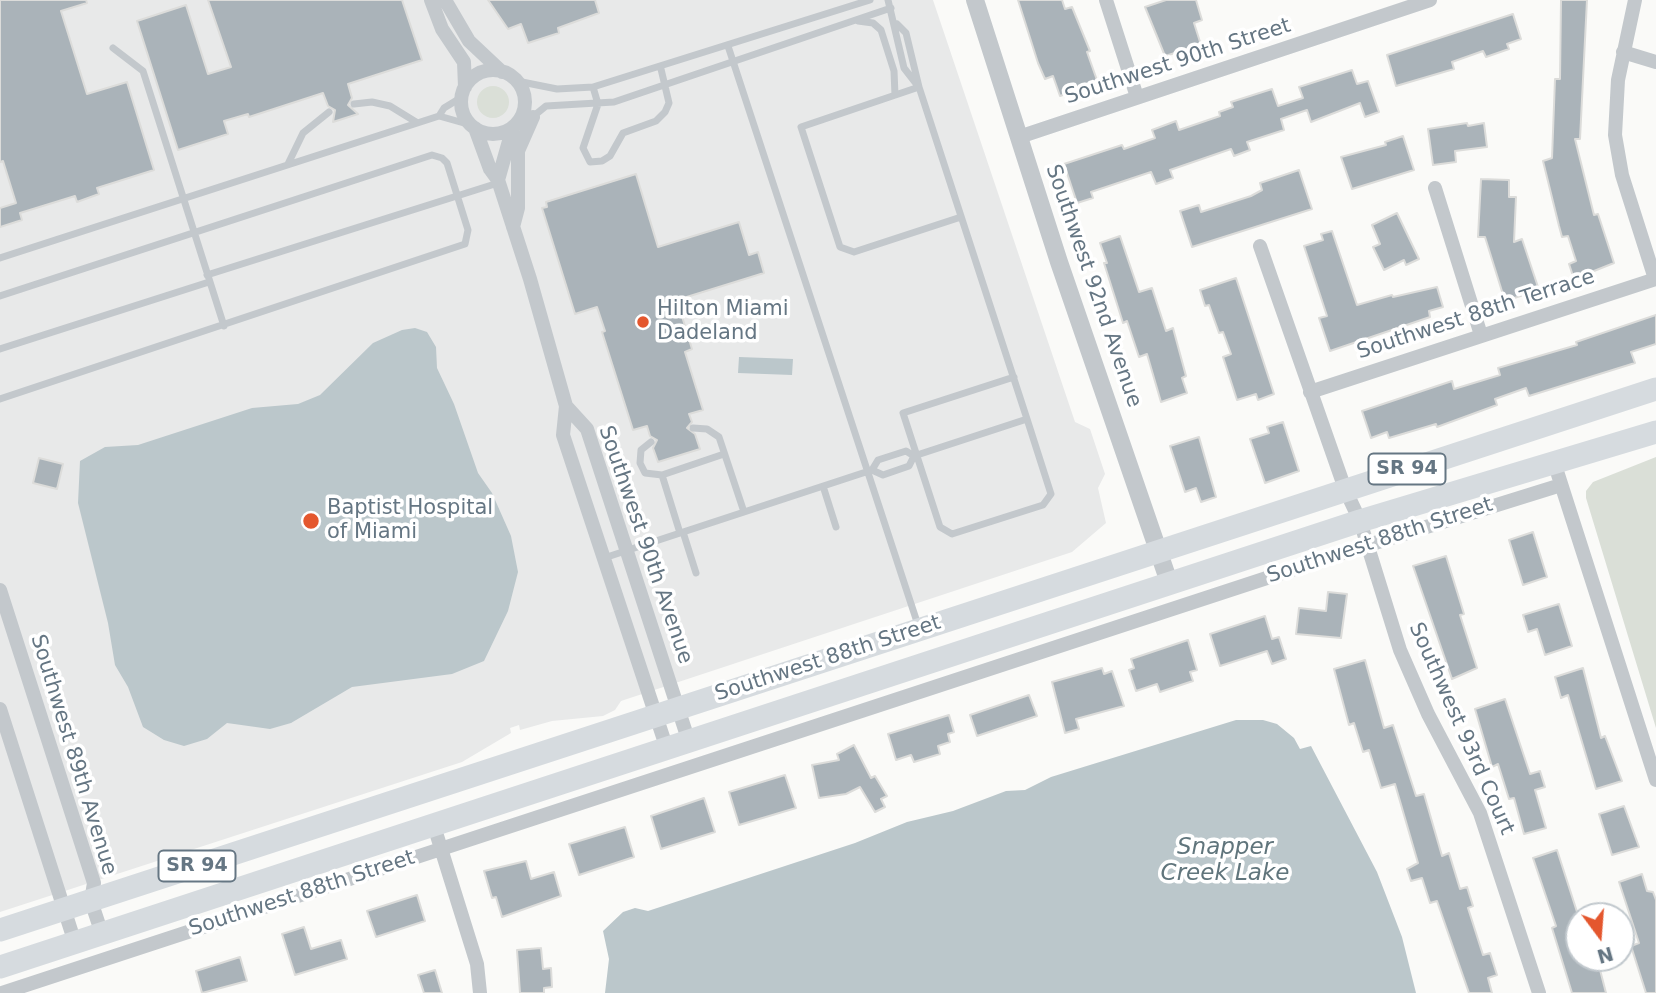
<!DOCTYPE html>
<style>
body{margin:0}
#map{position:relative;width:1656px;height:993px;overflow:hidden;background:#fafaf8;font-family:"DejaVu Sans",sans-serif}
canvas{display:block}
.north{position:absolute;left:1565px;top:902px;width:70px;height:70px;box-sizing:border-box;background:#fff;border:2px solid #c1c8cd;border-radius:50%;rotate:164deg;font-size:19px;font-weight:700;line-height:28px;text-align:center;color:#657683}
.north::after{content:'';display:block;margin:auto;width:24px;height:32px;background:#e4572e;clip-path:polygon(50% 0,100% 100%,50% 72%,0 100%)}
</style>
<div id="map">
<canvas width="1656" height="993"></canvas>
<div class="north">N</div>
</div>
<script>
const g = document.querySelector('canvas').getContext('2d');
g.lineJoin = 'round';
function fillPath(path, color) { g.fillStyle = color; g.fill(path, 'evenodd'); }
const poly = rows => new Path2D(rows.map(r => 'M' + r).join(''));
function trace(path, color, width, dash) { g.strokeStyle = color; g.lineWidth = width; g.lineCap = dash ? 'butt' : 'round'; g.setLineDash(dash || []); g.stroke(path); }
function label(font, color, halo, rows, align = 'center') {
  g.font = font + ' "DejaVu Sans",sans-serif'; g.lineWidth = 7; g.setLineDash([]); g.textBaseline = 'middle'; g.strokeStyle = halo; g.fillStyle = color; for (const [text, x, y, turn = 0] of rows) {
    g.save(); g.translate(x, y); g.rotate((+turn || 0) * Math.PI / 180); g.textAlign = isNaN(turn) ? turn : align; if (halo) g.strokeText(text, 0, 0); g.fillText(text, 0, 0); g.restore();
  }
}
fillPath(poly([
 [0,0,933,0,1075,422,1090,429,1105,474,1098,488,1106,523,1072,552,621,701,615,710,603,716,552,721,520,730,519,725,510,728,511,733,462,762,0,912]
]), '#e8e9e9');
fillPath(poly([
 '477 102a16 16 0 1 1 32 0a16 16 0 1 1-32 0Z',
 [1656,457,1656,728,1586,498,1586,491,1593,482]
]), '#dadfd7');
fillPath(poly([
 [415,328,427,332,436,347,437,368,454,404,478,473,492,493,511,536,518,572,508,611,484,661,452,674,352,687,291,723,270,729,227,723,207,739,184,746,164,740,143,727,128,687,115,665,108,623,78,503,80,461,105,447,138,445,252,408,298,404,320,395,373,343,402,330],
 [739,357,793,359,792,375,738,373],
 [1236,720,1263,720,1277,724,1294,738,1300,749,1311,746,1377,872,1402,937,1416,993,605,993,609,959,603,931,623,912,635,908,648,911,855,843,907,822,953,811,1006,791,1025,790,1051,777]
]), '#bbc7cb');
const building = poly([
 [0,0,86,0,87,3,61,11,87,94,127,82,154,170,97,188,99,194,77,202,75,196,20,213,22,220,0,227,0,208,16,203,3,161,0,162,0,0],
 [208,0,402,0,422,60,348,84,352,98,348,105,358,114,333,122,335,110,328,106,323,93,249,117,248,114,224,121,228,134,178,150,137,21,186,5,208,74,231,67,208,0],
 [488,0,595,0,599,13,558,28,559,33,528,43,521,24,508,29,488,0],
 [1018,0,1062,0,1065,9,1072,7,1090,51,1087,52,1098,83,1060,96,1053,76,1045,79,1038,63,1018,0],
 [1166,0,1196,0,1202,20,1194,23,1201,45,1165,56,1145,7,1166,0],
 [1561,0,1587,0,1580,139,1575,139,1594,215,1598,214,1614,263,1574,279,1569,264,1576,261,1568,236,1562,237,1559,226,1543,161,1552,158,1555,79,1560,79,1561,0],
 [1513,14,1521,39,1507,44,1509,49,1486,57,1483,51,1452,62,1454,69,1396,86,1387,55,1513,14],
 [1352,70,1357,84,1368,81,1379,112,1365,117,1360,103,1311,122,1307,110,1281,119,1284,130,1247,142,1250,150,1234,156,1231,149,1170,170,1173,178,1156,184,1151,172,1091,192,1093,198,1077,203,1064,164,1122,145,1124,149,1155,138,1152,130,1176,121,1179,130,1220,116,1219,112,1233,107,1231,102,1272,89,1278,106,1303,98,1299,87,1352,70],
 [1467,123,1468,126,1484,123,1487,147,1455,151,1456,162,1433,165,1428,129,1467,123],
 [1403,136,1414,170,1352,189,1341,157,1386,145,1385,142,1403,136],
 [1299,170,1312,209,1192,247,1180,211,1199,205,1201,212,1251,196,1262,190,1260,183,1299,170],
 [636,174,658,247,739,222,749,255,758,252,764,273,677,300,692,349,685,352,703,410,689,414,692,422,687,428,695,434,700,449,658,462,653,448,657,440,650,436,647,426,633,430,602,332,605,331,597,307,575,314,542,208,547,207,546,202,636,174],
 [1481,179,1509,180,1509,197,1516,197,1514,242,1522,239,1539,290,1505,301,1485,237,1478,237,1481,179],
 [1397,213,1419,259,1406,265,1404,260,1384,270,1373,247,1380,244,1372,225,1397,213],
 [1332,231,1357,305,1392,295,1393,297,1437,287,1443,307,1429,311,1430,317,1330,351,1319,318,1327,316,1304,246,1323,240,1321,234,1332,231],
 [1120,236,1139,292,1152,288,1166,331,1173,328,1186,376,1182,378,1187,393,1161,402,1147,354,1139,357,1127,321,1123,323,1104,263,1107,263,1100,243,1120,236],
 [1236,278,1274,394,1258,400,1256,394,1237,400,1223,357,1231,354,1223,332,1219,333,1209,305,1205,306,1200,290,1236,278],
 [1656,315,1656,344,1631,352,1635,363,1529,396,1526,388,1495,399,1497,405,1437,427,1436,424,1389,438,1387,432,1371,438,1362,411,1452,381,1454,389,1500,375,1498,368,1577,345,1576,342,1656,315],
 [1283,422,1299,471,1265,483,1250,439,1269,433,1267,427,1283,422],
 [1199,437,1216,497,1201,502,1196,488,1185,492,1170,446,1199,437],
 [39,458,63,464,57,489,33,483,39,458],
 [1533,532,1547,577,1523,585,1509,540,1533,532],
 [1446,556,1464,614,1460,615,1477,668,1452,679,1413,566,1446,556],
 [1328,592,1347,594,1341,638,1296,634,1299,608,1326,611,1328,592],
 [1559,604,1572,646,1545,655,1537,629,1528,632,1523,615,1559,604],
 [1265,616,1272,639,1279,637,1286,659,1272,664,1267,651,1220,666,1210,634,1265,616],
 [1188,640,1197,670,1190,672,1193,681,1160,692,1157,684,1136,691,1129,670,1134,668,1131,659,1188,640],
 [1365,660,1384,728,1393,725,1416,796,1424,794,1442,856,1449,853,1460,889,1467,887,1473,906,1468,908,1483,955,1490,953,1497,975,1488,978,1492,993,1469,993,1437,901,1430,903,1422,878,1411,881,1407,869,1418,863,1395,784,1381,788,1369,750,1363,752,1354,723,1349,725,1334,669,1365,660],
 [1102,668,1104,674,1112,671,1124,706,1076,719,1079,729,1065,733,1052,682,1102,668],
 [1583,668,1601,738,1605,736,1622,781,1596,789,1568,695,1561,698,1555,677,1583,668],
 [1029,695,1037,716,977,736,970,715,1029,695],
 [1505,699,1530,774,1540,771,1545,787,1535,790,1546,828,1524,834,1514,798,1509,799,1498,764,1492,767,1475,709,1505,699],
 [949,715,954,732,948,734,950,742,938,746,940,754,914,762,911,755,896,760,888,734,949,715],
 [854,745,871,778,875,776,887,796,881,799,885,807,875,812,860,787,846,794,819,798,812,765,839,760,837,754,854,745],
 [785,775,796,808,739,825,729,792,785,775],
 [704,798,715,832,661,849,651,816,704,798],
 [1624,806,1639,847,1612,855,1599,814,1624,806],
 [625,827,634,857,579,875,569,844,625,827],
 [1557,850,1579,918,1579,958,1597,958,1606,993,1572,993,1552,928,1556,926,1533,858,1557,850],
 [526,861,531,879,554,872,561,896,502,917,496,897,492,898,484,871,526,861],
 [1642,874,1647,891,1653,892,1656,900,1656,993,1646,993,1631,946,1639,943,1619,882,1642,874],
 [417,895,425,921,376,937,367,911,417,895],
 [304,927,311,949,341,940,347,959,295,975,282,934,304,927],
 [541,948,543,969,551,968,552,987,544,988,544,993,520,993,517,950,541,948],
 [240,957,247,981,202,993,196,971,240,957],
 [435,970,442,993,424,993,418,975,435,970]
]);
fillPath(building, '#aab3b9');
trace(building, '#dcdcda', 2);
trace(poly([
 [888,0,904,68,918,86],
 [858,21,873,23,881,30,894,71,895,95],
 [897,24,906,33,919,87,1027,419,1051,494,1043,505,952,534,940,527,903,413,1014,377],
 [728,46,918,625],
 [113,48,143,71,224,326],
 [517,81,557,89,593,87,870,0],
 [593,87,598,104,583,148,590,162,602,161,610,156,623,133,656,121,665,112,669,103,661,69],
 [919,87,801,127,840,247,854,252,961,217],
 [354,104,372,102,390,106,416,122],
 [439,116,444,108,462,97],
 [516,124,530,119,546,106,614,102,891,8],
 [288,164,303,133,329,112],
 [0,258,439,116,471,125],
 [207,275,498,183],
 [0,296,432,155,442,158,447,163,468,230,465,244,0,399],
 [0,349,209,282],
 [693,428,707,429,719,437,744,512],
 [651,442,641,450,640,463,645,473,662,475,680,533],
 [872,470,883,475,909,466,914,456],
 [662,475,724,454],
 [823,486,836,527],
 [683,532,696,573],
 [604,558,872,470,878,460,906,451,914,456,1027,419]
]), '#c3c8cc', 7);
trace(poly([
 [431,0,442,29,464,62,465,87],
 [445,0,469,41,502,72],
 [1106,0,1137,97],
 [1635,0,1618,80,1615,135,1622,175,1655,279],
 [1623,52,1656,62],
 '461 102a32 32 0 1 1 64 0a32 32 0 1 1-64 0Z',
 [475,128,490,169,498,180,530,279,566,406,563,435,667,749],
 [1019,137,1430,0],
 [498,180,513,127],
 [1435,188,1481,335],
 [513,227,518,208,518,151,533,117],
 [1260,246,1345,489,1360,521,1400,650,1428,714,1480,813,1539,993],
 [1310,392,1656,279],
 [566,406,587,429,689,742],
 [1554,462,1656,780],
 [0,590,94,883,91,901,102,934],
 [0,709,75,943],
 [434,826,477,964,480,993],
 [2,993,1346,552,1561,485]
]), '#c3c8cc', 14);
trace(poly([
 [975,0,1059,262,1170,585]
]), '#c3c8cc', 18);
trace(poly([
 [0,930,1656,389],
 [0,967,1360,521,1656,432]
]), '#d6dbdf', 23);
for (const [x, y, r, color] of [
 [643,322,7,"#e4572e"],
 [311,521,9,"#e4572e"]
]) { const dot = new Path2D(); dot.arc(x, y, r, 0, 2 * Math.PI); g.fillStyle = color; g.fill(dot); trace(dot, '#fff', 2.5); }
for (const [x, y, w] of [
 [1407,469,77],
 [197,866,77]
]) { const box = new Path2D(); box.roundRect(x - w / 2, y - 15.5, w, 31, 5); g.fillStyle = '#fff'; g.fill(box); trace(box, '#657683', 2); }
label('bold 19px', '#657683', null, [
 ["SR 94",1407,469],
 ["SR 94",197,866]
]);
label('21px', '#657683', '#fff', [
 ["Southwest 90th Street",1178,62,-18],
 ["Southwest 92nd Avenue",1093,286,71],
 ["Southwest 88th Terrace",1476,315,-18],
 ["Southwest 88th Street",1380,541,-18],
 ["Southwest 90th Avenue",645,545,71],
 ["Southwest 88th Street",828,659,-18],
 ["Southwest 93rd Court",1461,729,66],
 ["Southwest 89th Avenue",73,755,73],
 ["Southwest 88th Street",302,894,-18]
]);
label('21px', '#657683', '#fff', [
 ["Hilton Miami",657,310],
 ["Dadeland",657,334],
 ["Baptist Hospital",327,509],
 ["of Miami",327,533]
], 'left');
label('italic 23px', '#60757c', '#fff', [
 ["Snapper",1225,848],
 ["Creek Lake",1225,874]
]);
</script>
